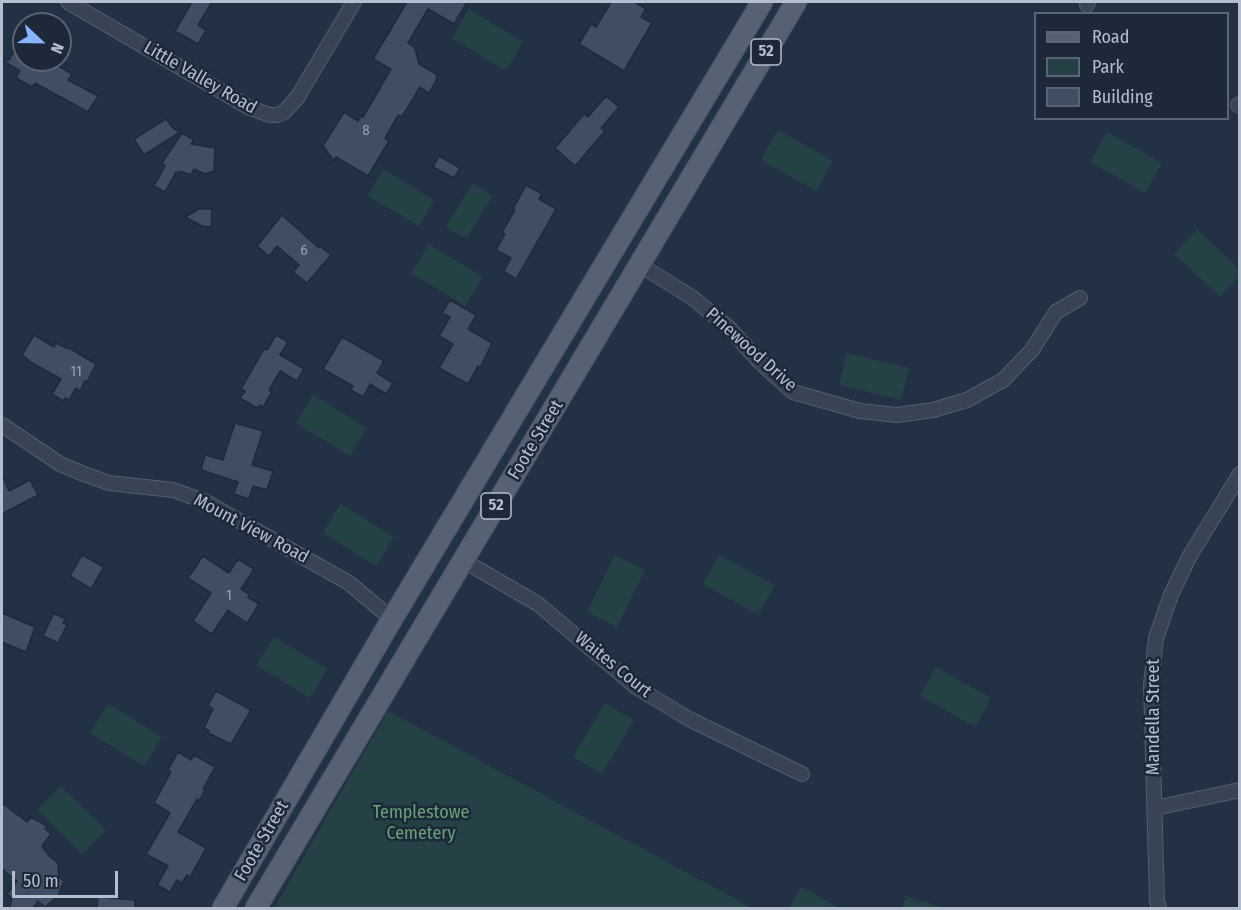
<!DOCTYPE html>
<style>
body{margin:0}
#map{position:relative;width:1241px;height:910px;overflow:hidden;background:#233144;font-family:"Fira Sans Condensed",sans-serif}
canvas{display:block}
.frame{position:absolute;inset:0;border:3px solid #b5becd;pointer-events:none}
.legend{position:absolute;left:1034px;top:12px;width:195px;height:108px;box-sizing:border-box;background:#1d2839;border:2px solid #5a6474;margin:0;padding:8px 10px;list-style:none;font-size:18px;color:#b5becd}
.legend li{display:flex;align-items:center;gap:12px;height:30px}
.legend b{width:30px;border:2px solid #5a6474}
.north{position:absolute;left:12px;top:12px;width:60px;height:60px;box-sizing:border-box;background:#1d2839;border:2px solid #5a6474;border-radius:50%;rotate:112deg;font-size:16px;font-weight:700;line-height:24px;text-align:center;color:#b5becd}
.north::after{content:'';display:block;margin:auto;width:21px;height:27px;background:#88b5ff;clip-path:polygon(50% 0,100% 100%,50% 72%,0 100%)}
.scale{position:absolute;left:12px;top:871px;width:106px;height:27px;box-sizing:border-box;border:3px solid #b5becd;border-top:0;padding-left:8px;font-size:18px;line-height:21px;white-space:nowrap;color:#b5becd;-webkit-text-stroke:4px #1d2839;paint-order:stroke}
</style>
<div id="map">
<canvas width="1241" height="910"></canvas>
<div class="frame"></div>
<ul class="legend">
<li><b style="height:8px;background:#566273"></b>Road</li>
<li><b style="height:16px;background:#254145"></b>Park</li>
<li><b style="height:16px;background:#404e64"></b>Building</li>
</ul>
<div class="north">N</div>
<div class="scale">50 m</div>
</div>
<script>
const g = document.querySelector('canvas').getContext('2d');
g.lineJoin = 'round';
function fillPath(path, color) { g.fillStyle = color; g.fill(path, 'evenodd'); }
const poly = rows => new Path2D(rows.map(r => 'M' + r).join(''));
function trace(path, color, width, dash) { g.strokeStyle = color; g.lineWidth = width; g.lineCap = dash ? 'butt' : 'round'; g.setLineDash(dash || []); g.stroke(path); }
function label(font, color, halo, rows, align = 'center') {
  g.font = font + ' "Fira Sans Condensed",sans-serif'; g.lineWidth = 5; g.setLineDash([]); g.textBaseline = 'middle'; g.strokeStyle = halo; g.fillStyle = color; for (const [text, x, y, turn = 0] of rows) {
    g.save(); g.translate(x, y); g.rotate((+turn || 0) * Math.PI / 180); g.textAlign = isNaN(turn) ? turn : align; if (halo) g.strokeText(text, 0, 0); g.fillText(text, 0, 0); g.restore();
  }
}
fillPath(poly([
 [469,9,523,42,506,71,452,38],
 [778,130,833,161,816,191,761,160],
 [1107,132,1162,163,1145,193,1090,162],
 [383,169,434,200,419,226,368,196],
 [473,183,493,196,466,239,446,227],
 [1197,229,1239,269,1239,276,1220,297,1174,254],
 [429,244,483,277,465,306,411,273],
 [847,353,909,368,901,400,839,385],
 [313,395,367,428,350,456,296,423],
 [340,504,394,537,376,566,323,533],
 [615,555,645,570,617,627,587,612],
 [719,555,775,585,758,615,703,584],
 [274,637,328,669,310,698,256,665],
 [936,667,991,698,975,727,920,696],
 [605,703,634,720,602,774,573,757],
 [108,704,162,737,144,766,90,733],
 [388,711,752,908,274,908],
 [61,786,106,830,82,854,37,810],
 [801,887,839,908,789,908],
 [906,896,945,908,902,908]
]), '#254145');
const building = poly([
 [192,2,212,2,198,25,206,30,198,44,175,31,192,2],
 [407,2,467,2,454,24,428,9,408,43,415,48,419,64,436,74,437,79,429,93,420,87,402,117,398,115,385,138,389,141,368,176,336,157,334,161,323,146,344,112,358,121,361,116,363,117,391,69,373,59,407,2],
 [611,2,634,2,646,9,641,17,652,23,624,71,579,44,591,24,596,27,611,2],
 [24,34,24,60,48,60,72,74,68,80,98,96,88,112,35,83,32,87,16,78,20,71,2,60,9,60,24,34],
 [606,96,619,107,601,128,605,131,575,166,555,148,584,114,588,117,606,96],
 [166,119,173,128,180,132,144,155,134,139,166,119],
 [182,133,194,140,191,144,215,148,214,171,205,174,194,169,191,175,180,171,179,173,176,172,165,192,154,186,165,166,162,163,182,133],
 [439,156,460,168,454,178,433,167,439,156],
 [526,185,542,194,539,199,556,209,516,279,504,271,511,258,496,250,505,234,502,232,515,210,513,209,526,185],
 [199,209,212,209,211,227,202,226,185,217,199,209],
 [282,215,319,248,320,246,331,255,307,283,293,272,299,265,277,246,269,256,257,246,282,215],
 [450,300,476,315,468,329,492,343,480,368,478,366,468,384,439,368,453,344,439,336,450,317,442,313,450,300],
 [34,335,54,347,56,343,68,349,69,348,96,364,87,382,85,381,80,391,76,388,69,400,65,398,63,401,52,394,61,379,27,360,28,359,22,355,34,335],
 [276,335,288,342,280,355,304,369,297,381,280,371,269,390,272,392,263,407,260,405,257,408,240,398,245,391,241,389,264,349,267,350,276,335],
 [342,337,384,361,377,373,393,383,386,394,370,384,363,397,351,390,353,386,323,369,342,337],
 [235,423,263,431,252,465,273,471,267,490,253,486,249,499,234,494,238,482,201,470,205,455,223,460,235,423],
 [2,475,9,491,30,480,38,495,2,514,2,475],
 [82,555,104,567,91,589,70,576,82,555],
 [203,556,229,573,238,559,254,569,241,589,249,594,248,597,259,604,247,623,228,610,212,634,193,621,211,593,188,578,203,556],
 [2,613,35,627,26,652,2,642,2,613],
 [54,613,65,619,63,623,67,625,58,643,43,636,54,613],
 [216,691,251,710,231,744,208,733,209,731,204,728,213,709,208,705,216,691],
 [178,752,191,760,194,755,215,767,203,789,205,790,199,801,197,799,178,832,206,848,190,877,187,875,182,883,177,880,170,892,157,885,168,866,146,854,170,813,154,803,171,772,168,770,178,752],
 [2,803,27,822,31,817,47,826,45,829,51,834,42,846,50,857,58,863,59,877,64,881,58,896,45,907,38,901,32,909,9,909,12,898,7,894,17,881,2,869,2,803],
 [98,897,135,900,135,909,97,909,98,897]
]);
fillPath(building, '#404e64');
trace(building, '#1f2a3b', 1.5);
const street = poly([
 [68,2,250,108,270,115,277,115,284,112,297,98,354,2],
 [1087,5,1088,2],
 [1238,105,1240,104],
 [640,265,693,298,729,328,759,361,793,392,860,411,897,415,933,410,967,400,1003,380,1032,350,1056,312,1080,298],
 [2,425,60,464,84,474,109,483,173,490,204,501,349,583,392,619],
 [464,561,538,604,636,687,689,719,802,774],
 [1155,808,1240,790],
 [1159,908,1157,901,1151,685,1156,638,1171,595,1189,557,1240,474]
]);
const primary = poly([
 [223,908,392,619,762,2],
 [256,908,796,2]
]);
trace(street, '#535e6d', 16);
trace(primary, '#424c5c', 23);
trace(street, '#384353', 14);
trace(primary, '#566273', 21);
label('15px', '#98a2b3', null, [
 ["8",366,131],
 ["6",304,251],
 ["11",76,372],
 ["1",229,596]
]);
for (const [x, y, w] of [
 [766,52,30],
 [496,506,30]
]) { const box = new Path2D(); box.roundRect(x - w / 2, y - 13, w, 26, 4.5); g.fillStyle = '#1d2839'; g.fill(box); trace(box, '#b5becd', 1.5); }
label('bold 16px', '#b5becd', null, [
 ["52",766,52],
 ["52",496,506]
]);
label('18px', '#b5becd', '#1d2839', [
 ["Little Valley Road",200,78,30],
 ["Pinewood Drive",751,350,42],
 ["Foote Street",536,440,-59],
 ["Mount View Road",251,529,28],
 ["Waites Court",613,665,39],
 ["Mandella Street",1154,717,-90],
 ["Foote Street",262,841,-60]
]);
label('18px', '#6aa177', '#1d2839', [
 ["Templestowe",421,813],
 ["Cemetery",421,834]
]);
</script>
